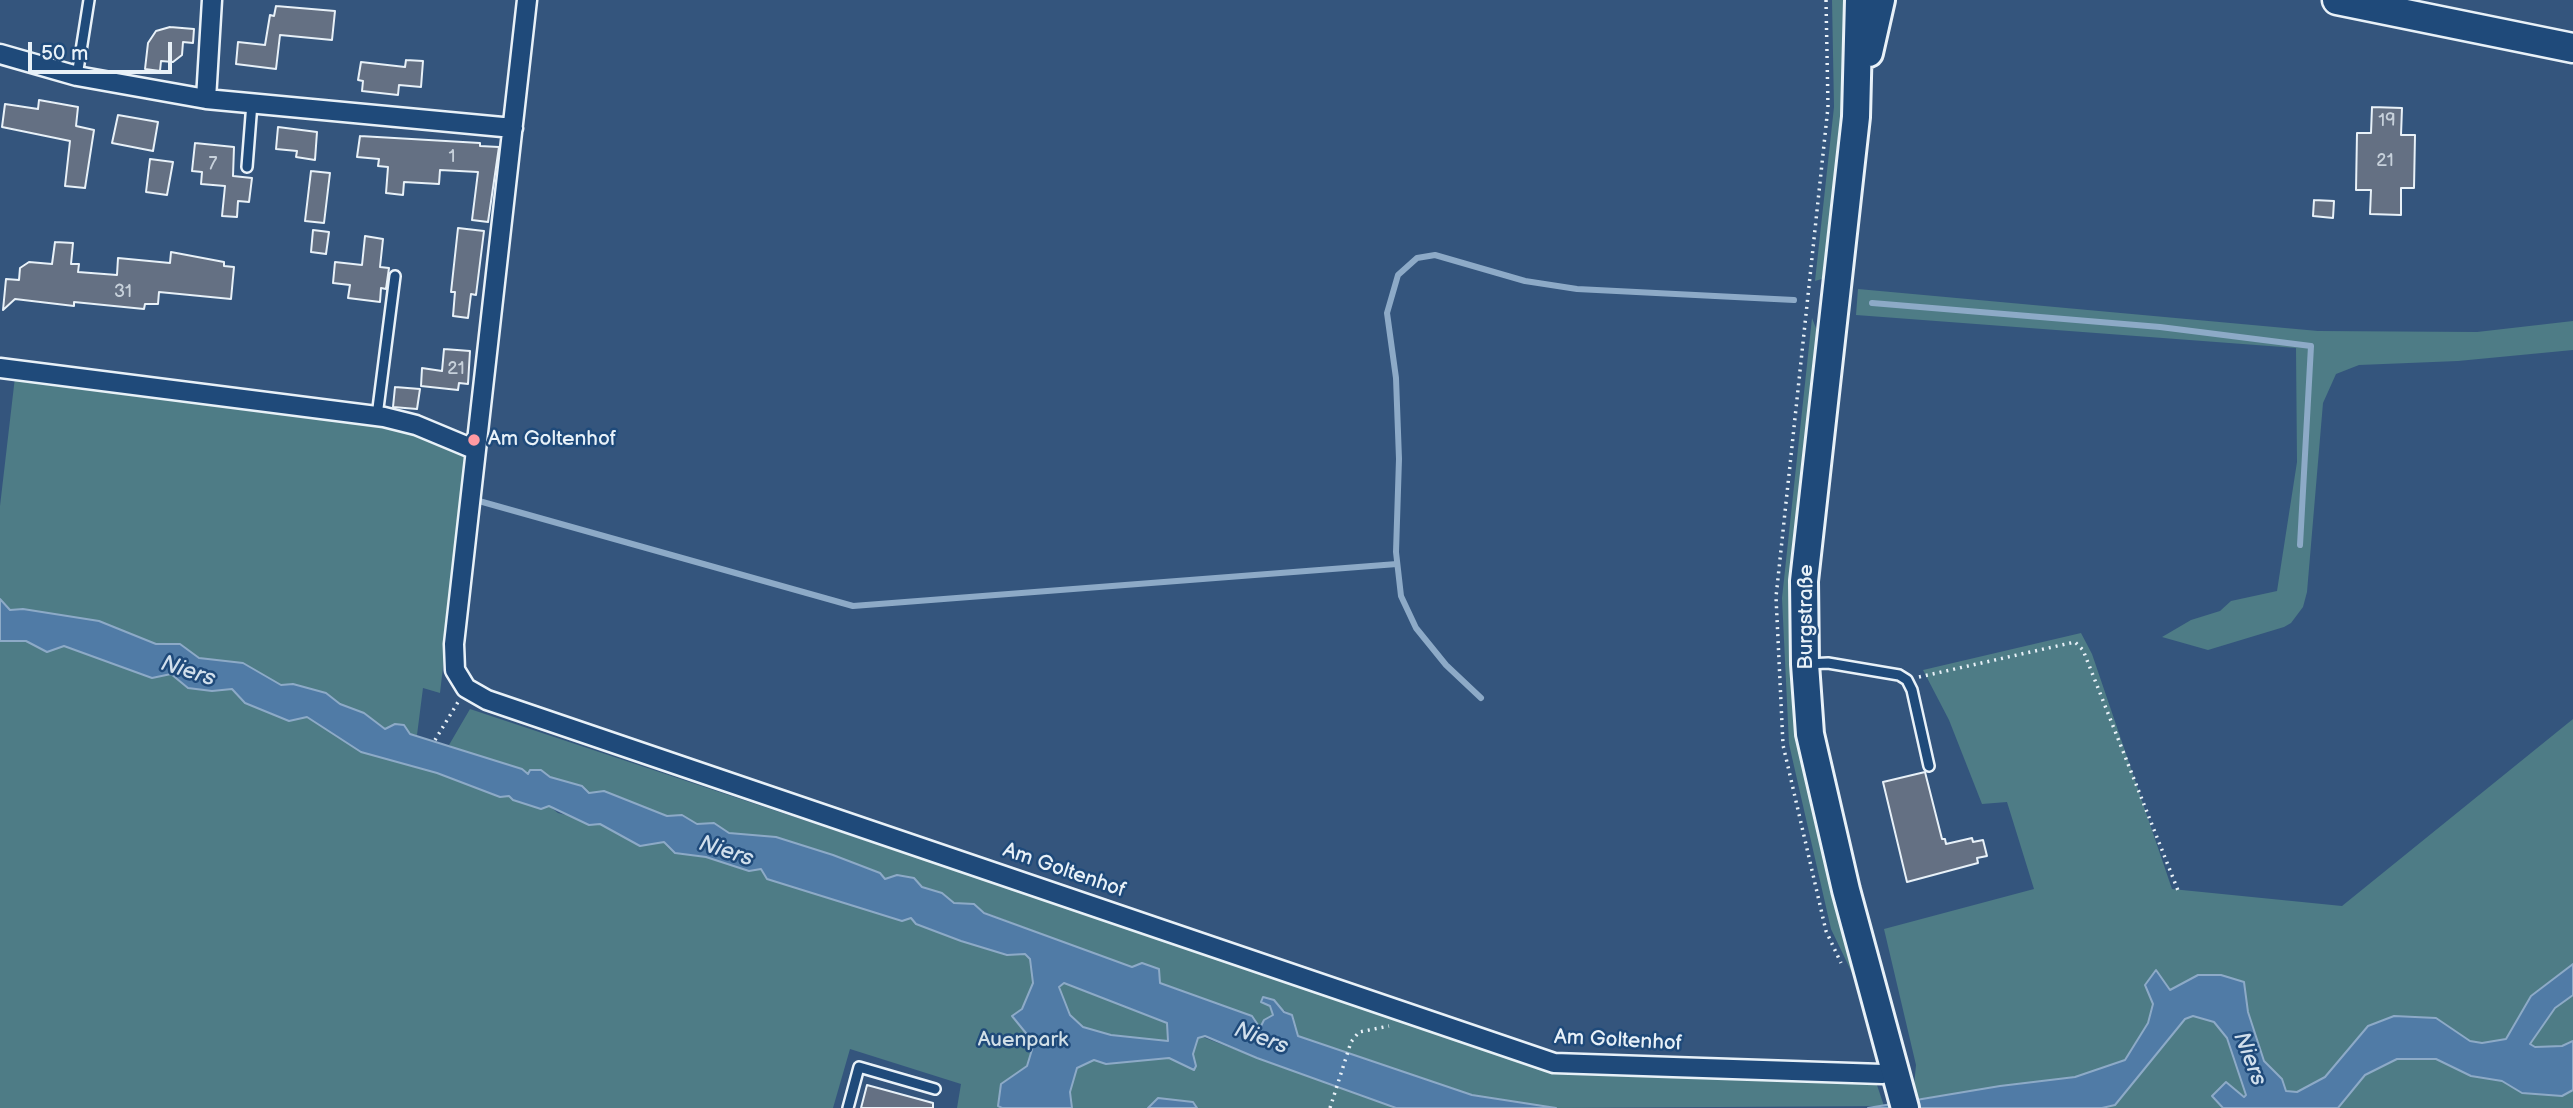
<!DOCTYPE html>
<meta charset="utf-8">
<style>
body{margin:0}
#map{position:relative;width:2573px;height:1108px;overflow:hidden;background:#34557d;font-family:"Balsamiq Sans",sans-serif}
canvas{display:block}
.scale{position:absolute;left:28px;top:42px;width:144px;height:32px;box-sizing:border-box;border:4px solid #e8f1f8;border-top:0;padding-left:9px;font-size:21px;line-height:24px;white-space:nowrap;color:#e8f1f8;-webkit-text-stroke:5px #1f4a7a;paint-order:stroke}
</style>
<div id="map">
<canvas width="2573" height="1108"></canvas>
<div class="scale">50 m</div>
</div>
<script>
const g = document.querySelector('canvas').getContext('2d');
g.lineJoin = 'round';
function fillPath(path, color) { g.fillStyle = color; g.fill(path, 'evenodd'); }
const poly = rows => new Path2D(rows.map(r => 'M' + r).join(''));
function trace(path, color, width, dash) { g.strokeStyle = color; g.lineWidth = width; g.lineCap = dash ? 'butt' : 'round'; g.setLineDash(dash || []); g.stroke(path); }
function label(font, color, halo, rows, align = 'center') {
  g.font = font + ' "Balsamiq Sans",sans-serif'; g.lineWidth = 5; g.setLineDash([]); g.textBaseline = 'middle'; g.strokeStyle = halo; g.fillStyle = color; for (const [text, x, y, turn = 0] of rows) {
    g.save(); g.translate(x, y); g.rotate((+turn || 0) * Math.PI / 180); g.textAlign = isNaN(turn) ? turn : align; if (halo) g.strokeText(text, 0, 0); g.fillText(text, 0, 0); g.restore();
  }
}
fillPath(poly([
 [1832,0,1847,0,1846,112,1828,267,1822,279,1815,281,1834,107],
 [1858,289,2318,331,2477,332,2573,321,2573,350,2458,361,2359,365,2336,374,2323,403,2307,592,2303,607,2291,623,2284,627,2208,650,2162,637,2191,620,2220,611,2231,601,2277,591,2297,462,2296,348,1856,315],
 [1812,318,1819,336,1790,598,1799,737,1856,974,1853,975,1831,929,1789,744,1782,598],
 [15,377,384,424,414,431,467,457,440,693,423,688,417,735,410,734,404,725,395,724,385,729,364,713,340,704,326,693,293,684,281,685,243,663,199,658,180,644,156,644,99,621,23,609,10,610,0,599,0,506],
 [2081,633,2092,654,2172,889,2342,906,2573,719,2573,964,2531,996,2506,1039,2482,1043,2470,1041,2436,1018,2394,1016,2368,1026,2325,1078,2297,1092,2286,1091,2281,1079,2264,1061,2248,1012,2244,982,2198,975,2153,1004,2148,1023,2125,1060,2075,1077,1917,1099,1914,1086,1916,1065,1884,929,2034,889,2007,802,1982,804,1949,720,1923,670],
 [0,641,26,641,47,651,64,646,152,677,171,674,188,688,212,691,232,689,245,703,289,721,307,717,361,752,437,773,500,797,509,796,513,800,540,809,549,806,558,813,600,824,640,846,664,842,675,853,706,857,749,871,761,869,767,879,902,921,911,918,916,924,961,941,1007,955,1025,954,1063,983,1257,1058,1396,1108,957,1108,961,1084,850,1049,833,1108,0,1108],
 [470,709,1555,1070,1876,1082,1884,1106,1556,1108,1472,1095,1298,1036,1292,1015,1264,998,1261,1002,1270,1006,1273,1016,1260,1029,1252,1016,1159,983,1132,968,984,912,974,904,954,903,942,893,922,887,914,878,897,875,885,879,880,873,833,855,776,837,728,833,714,823,697,824,682,815,668,816,604,791,589,793,582,786,550,777,541,770,528,774,457,749,449,745],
 [2573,995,2573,1041,2563,1046,2532,1047,2530,1044,2539,1028,2555,1008],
 [2193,1016,2214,1022,2227,1038,2247,1095,2212,1096,2223,1108,2102,1108,2115,1105,2185,1019],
 [2397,1059,2436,1059,2471,1076,2502,1081,2522,1093,2562,1096,2573,1090,2573,1108,2338,1108,2365,1075]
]), '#4e7c86');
const water = poly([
 [0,599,10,610,23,609,99,621,156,644,180,644,199,658,243,663,281,685,293,684,326,693,340,704,364,713,385,729,395,724,404,725,410,734,522,769,528,774,530,770,541,770,550,777,582,786,589,793,604,791,667,816,682,815,697,824,714,823,729,833,776,837,833,855,880,873,885,879,897,875,914,878,922,887,942,893,954,903,974,904,984,913,1132,967,1142,963,1159,969,1160,983,1252,1016,1260,1028,1264,1020,1273,1015,1270,1006,1261,1002,1263,997,1274,1000,1284,1012,1292,1015,1298,1036,1472,1095,1556,1108,1396,1108,1257,1058,1205,1036,1198,1038,1193,1054,1196,1066,1194,1070,1169,1058,1106,1064,1094,1060,1077,1068,1070,1092,1072,1108,1002,1108,998,1106,1001,1084,1027,1066,1034,1043,1012,1016,1022,1009,1033,983,1030,959,1025,954,1007,955,961,941,916,924,911,918,902,921,767,879,761,869,749,871,706,857,675,853,664,842,640,846,600,824,589,825,549,806,541,809,513,800,509,796,500,797,437,773,361,752,307,717,289,721,245,703,232,689,212,691,188,688,171,674,152,678,64,646,47,652,26,641,0,641,0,599],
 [1064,983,1167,1023,1168,1041,1111,1035,1083,1027,1070,1015,1059,987,1064,983],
 [2573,964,2573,995,2555,1008,2530,1044,2535,1047,2562,1046,2573,1041,2573,1090,2562,1096,2522,1093,2502,1081,2471,1076,2436,1059,2397,1059,2365,1075,2338,1108,2223,1108,2212,1096,2226,1082,2244,1097,2246,1095,2227,1038,2214,1022,2193,1016,2185,1019,2115,1105,2102,1108,1868,1108,2000,1086,2075,1077,2125,1060,2148,1023,2153,1004,2145,985,2156,970,2170,990,2198,975,2221,975,2244,982,2248,1012,2264,1061,2282,1079,2286,1091,2297,1092,2325,1077,2368,1026,2394,1016,2436,1018,2470,1041,2482,1043,2506,1039,2531,996,2573,964],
 [1158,1098,1193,1102,1197,1108,1148,1108,1158,1098]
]);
fillPath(water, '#507ba6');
trace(water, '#8daac7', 2);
trace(poly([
 [1872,303,2160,327,2311,346,2300,545],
 [479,501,853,606,1397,564],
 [1481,698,1446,665,1416,628,1401,596,1396,552,1399,459,1396,378,1387,313,1398,275,1417,258,1435,255,1525,281,1577,289,1794,300]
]), '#8daac7', 6);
const building = poly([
 [276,6,335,11,332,40,280,35,276,69,236,64,238,42,265,45,270,15,274,16,276,6],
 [170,27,194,29,193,43,183,42,182,55,173,62,161,61,160,71,145,69,148,43,156,31,170,27],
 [406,60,423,61,421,87,399,85,398,95,362,91,363,81,358,80,361,62,405,67,406,60],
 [39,100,78,107,76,126,94,130,85,188,65,186,70,141,2,127,5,104,38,109,39,100],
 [2372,107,2402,108,2401,135,2415,135,2414,188,2401,188,2401,215,2370,214,2371,190,2356,190,2357,133,2371,133,2372,107],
 [118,115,158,122,153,151,112,143,118,115],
 [278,127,317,132,315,160,296,157,297,151,276,149,278,127],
 [360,136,480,143,480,146,499,147,488,222,472,220,478,172,440,170,439,184,404,182,403,195,386,193,388,167,378,166,379,159,357,157,360,136],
 [195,143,234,147,233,176,252,178,249,202,238,201,237,217,222,216,225,186,201,184,202,172,192,171,195,143],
 [150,159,173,162,167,195,146,192,150,159],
 [311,171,330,173,324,223,305,221,311,171],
 [2314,200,2334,201,2333,218,2313,216,2314,200],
 [458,228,484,231,476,295,471,294,468,318,453,316,455,292,451,292,458,228],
 [313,230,329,232,326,254,311,252,313,230],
 [365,236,383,239,380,267,389,268,386,289,381,288,380,302,348,298,350,285,333,283,335,262,362,265,365,236],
 [55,242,73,243,71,264,79,264,78,272,117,275,118,258,170,263,171,252,224,262,224,266,234,267,231,299,159,292,158,304,145,304,144,309,74,302,74,306,15,299,3,310,6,279,19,280,20,268,29,262,52,264,55,242],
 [444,349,470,351,468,384,459,383,458,390,421,386,422,368,442,371,444,349],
 [395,387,420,389,417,409,393,407,395,387],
 [1925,772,1942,839,1945,839,1946,844,1972,838,1973,842,1983,840,1987,856,1977,858,1978,863,1907,882,1883,782,1925,772],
 [867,1085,933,1103,933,1108,861,1108,867,1085]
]);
fillPath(building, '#647083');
trace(building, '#e8f1f8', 2);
const lane = poly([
 [77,76,89,0],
 [247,167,252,103],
 [377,416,395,276],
 [1807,664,1828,663,1899,675,1907,680,1912,690,1929,766],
 [848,1108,859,1067,935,1089]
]);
const street = poly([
 [527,0,454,644,455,670,466,688,487,700,1554,1063,1882,1074,1896,1071],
 [0,54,77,76,206,99,513,128],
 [206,99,212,0],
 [0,368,384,417,416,425,476,450]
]);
const secondary = poly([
 [1859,0,1856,117,1804,581,1805,664,1810,734,1846,890,1905,1108],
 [1869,53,1881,0]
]);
const primary = poly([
 [2337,0,2573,48]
]);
trace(lane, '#e8f1f8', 14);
trace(street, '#e8f1f8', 23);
trace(secondary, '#e8f1f8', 32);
trace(primary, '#e8f1f8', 33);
trace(poly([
 [1826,0,1828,107,1776,597,1783,745,1826,931,1841,963],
 [1919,677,2075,642,2083,650,2179,893],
 [435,740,458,702],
 [1330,1108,1351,1042,1359,1032,1389,1026]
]), '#e8f1f8', 3.5, [2, 5]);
trace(lane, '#1f4a7a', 9);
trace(street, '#1f4a7a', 18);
trace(secondary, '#1f4a7a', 26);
trace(primary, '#1f4a7a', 28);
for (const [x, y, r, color] of [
 [474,440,7,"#ff9aa2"]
]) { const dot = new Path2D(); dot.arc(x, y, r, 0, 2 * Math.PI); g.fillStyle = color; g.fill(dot); trace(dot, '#1f4a7a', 2.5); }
label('18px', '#c7d1db', null, [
 ["19",2387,121],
 ["1",452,157],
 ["21",2385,161],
 ["7",213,164],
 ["31",123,292],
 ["21",456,369]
]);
label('21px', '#e8f1f8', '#1f4a7a', [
 ["Am Goltenhof",488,440]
], 'left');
label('21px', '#e8f1f8', '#1f4a7a', [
 ["Burgstraße",1807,617,-90],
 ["Am Goltenhof",1064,871,19],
 ["Am Goltenhof",1618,1041,3]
]);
label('21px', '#d1dfe7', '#1f4a7a', [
 ["Auenpark",1023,1041]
]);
label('italic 23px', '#d1dfec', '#1f4a7a', [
 ["Niers",188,672,18],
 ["Niers",726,852,18],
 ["Niers",1261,1039,20],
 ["Niers",2249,1059,69]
]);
</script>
